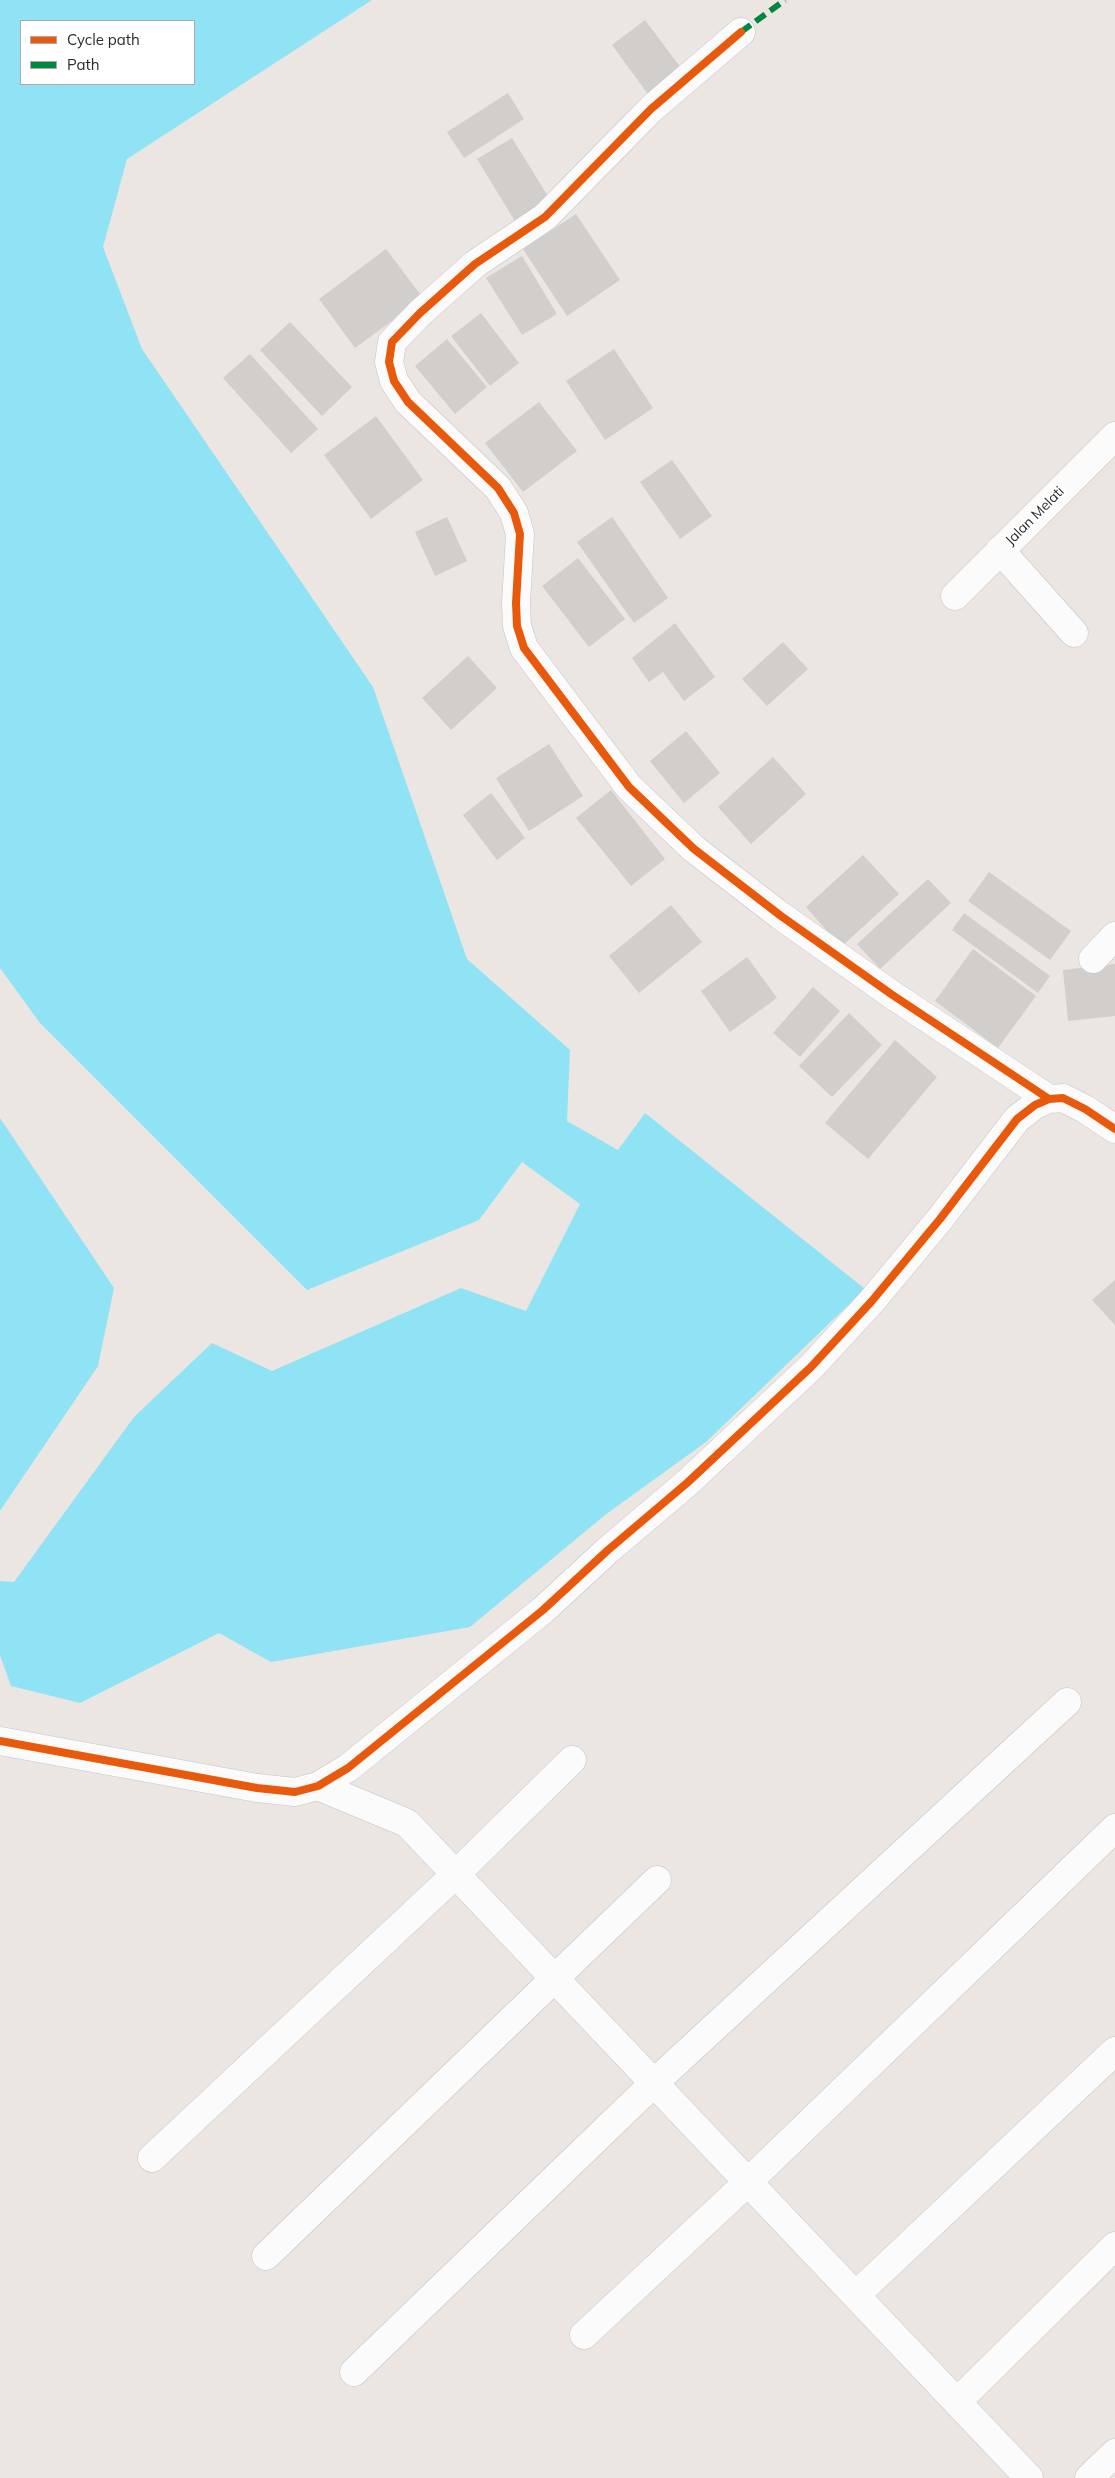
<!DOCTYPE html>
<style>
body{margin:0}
#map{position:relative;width:1115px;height:2478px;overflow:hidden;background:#ebe6e2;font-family:Mulish,sans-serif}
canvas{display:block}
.legend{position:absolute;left:20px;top:20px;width:175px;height:65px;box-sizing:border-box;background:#fff;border:1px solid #ababab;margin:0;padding:6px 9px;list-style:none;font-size:15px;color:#2c2c2c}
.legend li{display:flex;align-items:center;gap:10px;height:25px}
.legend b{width:25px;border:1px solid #ababab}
</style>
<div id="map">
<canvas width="1115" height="2478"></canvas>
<ul class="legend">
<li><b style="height:6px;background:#e8590c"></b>Cycle path</li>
<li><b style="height:6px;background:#00873e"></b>Path</li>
</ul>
</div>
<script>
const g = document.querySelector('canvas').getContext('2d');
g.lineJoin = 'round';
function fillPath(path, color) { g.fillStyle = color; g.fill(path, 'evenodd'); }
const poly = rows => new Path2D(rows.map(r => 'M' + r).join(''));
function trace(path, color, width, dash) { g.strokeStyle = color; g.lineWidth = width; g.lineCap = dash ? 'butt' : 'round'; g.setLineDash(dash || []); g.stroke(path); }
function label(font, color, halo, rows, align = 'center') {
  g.font = font + ' Mulish,sans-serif'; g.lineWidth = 4; g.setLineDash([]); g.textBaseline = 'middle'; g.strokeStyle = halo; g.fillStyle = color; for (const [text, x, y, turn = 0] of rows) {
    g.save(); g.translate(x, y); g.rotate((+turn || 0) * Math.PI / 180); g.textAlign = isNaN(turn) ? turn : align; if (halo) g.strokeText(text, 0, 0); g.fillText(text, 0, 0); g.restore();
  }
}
fillPath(poly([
 [0,0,372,0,127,159,103,247,142,349,373,687,467,959,570,1050,567,1121,618,1150,645,1113,865,1289,706,1442,605,1515,470,1627,271,1662,219,1633,80,1703,11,1686,0,1655,0,1581,14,1582,134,1417,212,1343,272,1371,461,1288,526,1311,580,1204,522,1162,479,1220,307,1290,40,1023,0,968],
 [21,21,194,21,194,84,21,84],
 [0,1118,114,1288,98,1366,0,1511]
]), '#8fe3f4');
fillPath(poly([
 [645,20,681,68,648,94,612,45],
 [508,93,524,119,464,158,447,132],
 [512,138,551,201,516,223,477,159],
 [576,214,620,280,567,316,523,249],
 [386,249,423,298,355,348,319,299],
 [522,256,557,314,522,335,486,278],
 [481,313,519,363,490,386,451,336],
 [290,322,352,387,322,416,260,350],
 [447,339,487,387,455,414,415,366],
 [614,349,653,408,605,440,566,381],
 [250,354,318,429,291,453,223,378],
 [539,402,577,451,523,492,485,443],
 [376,416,423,480,371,519,324,455],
 [672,460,712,516,680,539,640,482],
 [447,517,467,561,435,576,415,532],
 [612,517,668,598,634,623,577,542],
 [578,558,625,619,589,647,542,586],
 [675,623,715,677,684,701,663,672,649,682,632,658],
 [783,642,808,669,767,706,742,679],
 [468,656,497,688,451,730,422,698],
 [686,731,720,773,684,803,650,761],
 [549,744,583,796,529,831,496,778],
 [773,757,806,794,751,844,718,807],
 [611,790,665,859,631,886,576,818],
 [491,793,525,838,497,860,463,815],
 [863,855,899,894,841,947,806,907],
 [989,872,1071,931,1050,960,968,901],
 [928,879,951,903,880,969,857,944],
 [671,905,702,942,639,993,609,956],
 [964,913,1050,976,1038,993,952,930],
 [973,949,1036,996,998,1048,935,1001],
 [747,957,777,998,730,1032,701,991],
 [1115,964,1115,1016,1068,1021,1063,970],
 [813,987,840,1011,800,1057,773,1033],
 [849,1013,882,1045,832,1097,799,1066],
 [895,1040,937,1077,868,1159,825,1123],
 [1115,1280,1115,1325,1092,1300]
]), '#d1cecb');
const minor = poly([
 [741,32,651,109,545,217,475,264,420,313,392,342,389,362,394,381,408,402,498,488,514,513,520,534,516,603,517,626,524,648,629,787,694,849,781,916,891,994,1049,1099],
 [1000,550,1074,633],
 [955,596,1115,436],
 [1093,959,1115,936],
 [0,1741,257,1788,295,1792,318,1786,348,1768,543,1610,608,1550,687,1483,811,1367,871,1302,940,1219,1017,1119,1035,1105,1049,1099,1063,1098,1085,1109,1115,1129],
 [318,1786,407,1823,1029,2478],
 [152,2158,456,1874,572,1760],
 [266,2256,657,1880],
 [856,2295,1115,2051],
 [584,2335,748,2182,1115,1828],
 [354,2372,655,2082,1067,1702],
 [957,2402,1115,2246],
 [1089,2478,1115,2453]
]);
trace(minor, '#c4c3c3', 29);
trace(minor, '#fcfbfb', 28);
trace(poly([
 [741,32,785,0]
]), '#00873e', 6, [12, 6]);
trace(poly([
 [741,32,651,109,545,217,475,264,420,313,392,342,389,362,394,381,408,402,498,488,514,513,520,534,516,603,517,626,524,648,629,787,694,849,781,916,891,994,1049,1099],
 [0,1741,257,1788,295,1792,318,1786,348,1768,543,1610,608,1550,687,1483,811,1367,871,1302,940,1219,1017,1119,1035,1105,1049,1099,1063,1098,1085,1109,1115,1129]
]), '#e8590c', 8);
label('14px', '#2c2c2c', '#fff', [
 ["Jalan Melati",1035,516,-45]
]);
</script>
